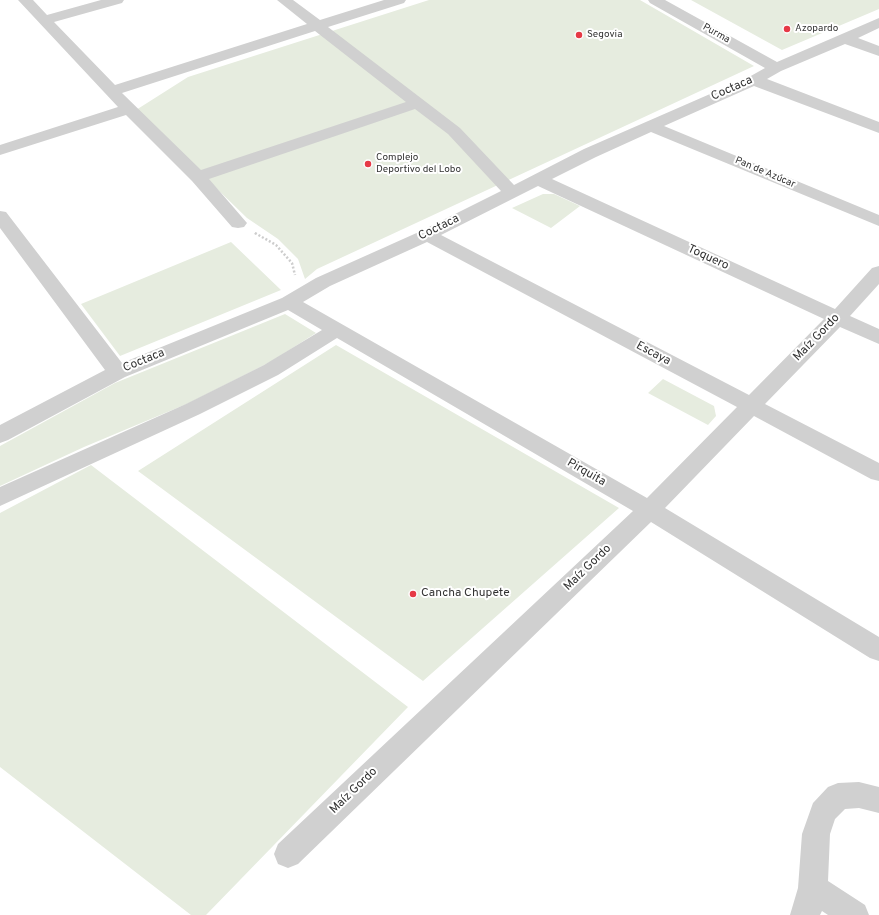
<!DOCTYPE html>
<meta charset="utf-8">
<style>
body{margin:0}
canvas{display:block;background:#fff}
</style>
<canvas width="879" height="915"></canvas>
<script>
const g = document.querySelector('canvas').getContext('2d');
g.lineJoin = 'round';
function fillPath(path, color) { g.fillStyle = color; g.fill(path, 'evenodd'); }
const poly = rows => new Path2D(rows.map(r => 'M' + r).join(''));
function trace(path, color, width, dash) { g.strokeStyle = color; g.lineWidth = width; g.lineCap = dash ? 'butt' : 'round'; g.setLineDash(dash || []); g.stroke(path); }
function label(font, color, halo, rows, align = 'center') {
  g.font = font + ' Overpass,sans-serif'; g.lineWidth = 4; g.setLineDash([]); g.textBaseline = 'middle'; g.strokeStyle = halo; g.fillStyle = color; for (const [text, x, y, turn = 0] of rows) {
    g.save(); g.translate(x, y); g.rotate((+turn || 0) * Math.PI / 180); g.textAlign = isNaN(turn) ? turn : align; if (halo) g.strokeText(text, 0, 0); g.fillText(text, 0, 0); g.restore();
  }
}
fillPath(poly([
 [429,0,640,0,754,66,317,269,305,279,298,259,278,239,247,218,136,110,188,77],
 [691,0,879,0,879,9,782,50],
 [543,194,554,194,580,206,551,228,512,208],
 [231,242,281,290,120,356,81,304],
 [285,314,316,333,272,361,189,403,84,447,0,486,0,446,115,383],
 [336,345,619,508,423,681,138,471],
 [663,379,714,406,716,416,708,425,648,393],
 [91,465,408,707,206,915,191,915,0,767,0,513]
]), '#e6ecdf');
trace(poly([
 [255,233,256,234]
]), '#cdcdcd', 2, [1.5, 1.5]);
trace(poly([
 [255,233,276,245,292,263,295,275]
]), '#cdcdcd', 2.5, [2, 2]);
fillPath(poly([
 [18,0,33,0,47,15,101,0,124,0,122,3,54,22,115,85,307,24,277,0,293,0,320,20,384,0,406,0,404,3,328,27,460,128,514,185,584,149,749,77,765,68,650,3,648,0,665,0,777,62,879,18,879,28,858,38,879,46,879,56,845,44,781,71,767,79,879,122,879,133,754,86,664,126,879,215,879,226,651,132,596,157,552,179,835,309,872,268,879,266,879,284,850,316,879,329,879,344,840,327,765,404,879,463,879,481,871,479,754,416,665,508,879,637,879,661,870,658,651,522,298,864,288,868,278,864,274,854,278,844,633,511,337,338,278,375,200,414,0,506,0,487,186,404,264,365,322,330,288,310,125,377,8,440,0,443,0,425,105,370,0,228,0,211,6,212,122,363,282,298,316,278,421,231,501,191,448,134,415,109,209,179,247,223,244,227,238,228,232,227,192,181,126,115,0,155,0,145,118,107,18,0],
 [315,31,406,102,201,170,122,93,315,31],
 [538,186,824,319,749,395,441,235,538,186],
 [427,242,737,407,647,498,303,302,330,286,427,242],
 [859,782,879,787,879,813,859,808,845,809,835,819,830,834,828,881,865,905,869,915,828,915,822,911,820,915,790,915,798,888,802,834,813,803,828,787,838,783,859,782]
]), '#d0d0d0');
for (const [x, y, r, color] of [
 [787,29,4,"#e63946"],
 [579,35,4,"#e63946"],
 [368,164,4,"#e63946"],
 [413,594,4,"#e63946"]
]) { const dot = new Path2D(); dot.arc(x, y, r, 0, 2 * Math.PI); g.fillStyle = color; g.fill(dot); trace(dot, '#fff', 1.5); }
label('10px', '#333', '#fff', [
 ["Azopardo",795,29],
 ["Segovia",587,35],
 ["Complejo",376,158],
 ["Deportivo del Lobo",376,170]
], 'left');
label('10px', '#333', '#fff', [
 ["Purma",716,34,29],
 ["Pan de Azúcar",765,173,23]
]);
label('12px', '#333', '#fff', [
 ["Coctaca",732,89,-24],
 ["Coctaca",439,228,-26],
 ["Toquero",708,258,25],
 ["Maíz Gordo",817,338,-46],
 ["Escaya",653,354,28],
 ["Coctaca",144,361,-22],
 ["Pirquita",586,473,30],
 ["Maíz Gordo",588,568,-44],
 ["Maíz Gordo",354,791,-44]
]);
label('12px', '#333', '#fff', [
 ["Cancha Chupete",421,594]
], 'left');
</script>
